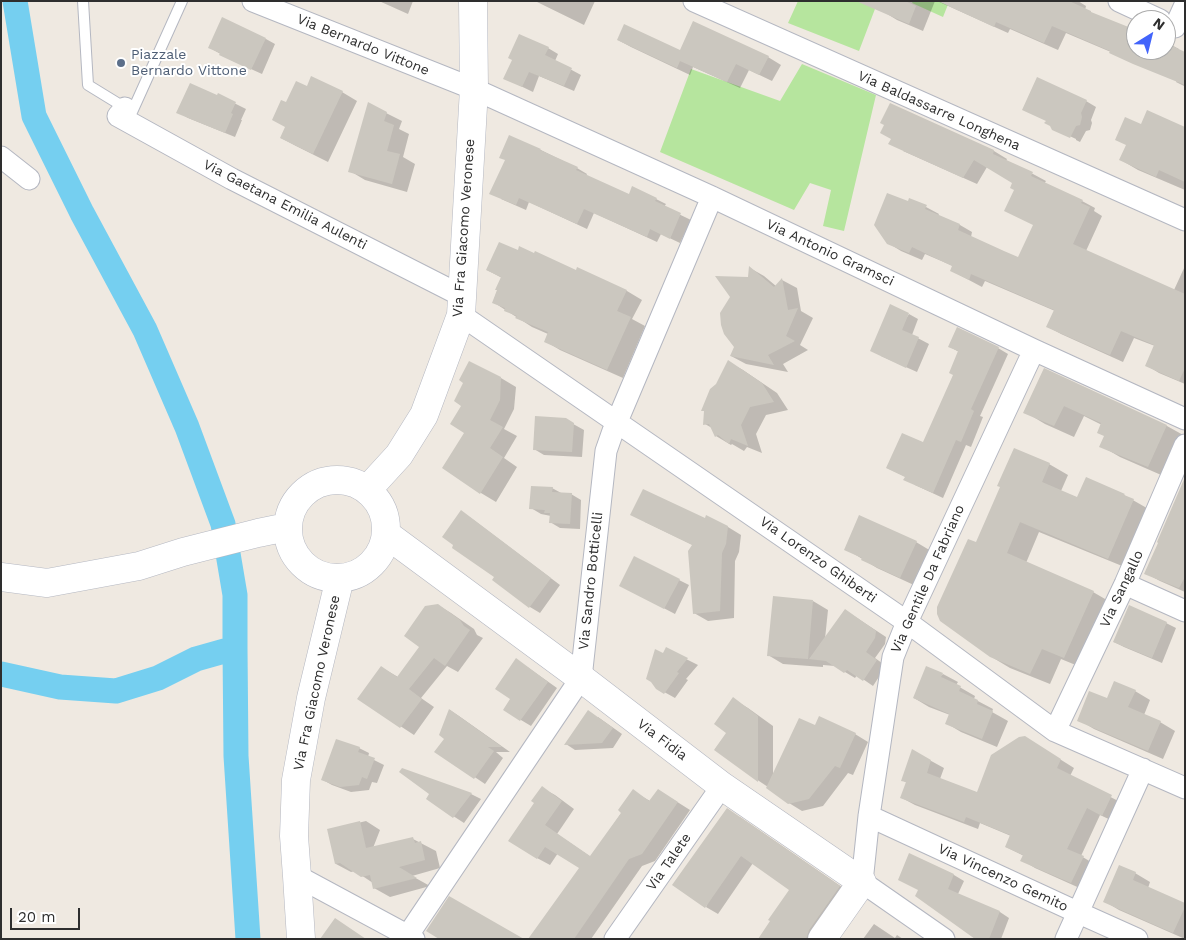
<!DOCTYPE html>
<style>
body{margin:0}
#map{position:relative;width:1186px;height:940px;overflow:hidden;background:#efe9e1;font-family:"Work Sans",sans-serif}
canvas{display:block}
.frame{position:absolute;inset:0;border:2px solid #2e2e2e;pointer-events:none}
.north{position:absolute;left:1126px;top:10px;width:50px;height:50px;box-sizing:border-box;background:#fff;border:1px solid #ababab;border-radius:50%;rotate:36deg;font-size:14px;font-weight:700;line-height:20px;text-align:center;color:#2e2e2e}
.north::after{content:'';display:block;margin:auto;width:18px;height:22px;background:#4264fb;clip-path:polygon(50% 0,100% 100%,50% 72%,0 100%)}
.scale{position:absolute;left:10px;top:908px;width:70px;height:22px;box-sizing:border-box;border:2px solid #2e2e2e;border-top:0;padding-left:6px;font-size:15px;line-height:18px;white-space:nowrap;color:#2e2e2e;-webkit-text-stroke:4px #fff;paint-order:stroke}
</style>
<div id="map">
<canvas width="1186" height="940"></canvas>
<div class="frame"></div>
<div class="north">N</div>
<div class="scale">20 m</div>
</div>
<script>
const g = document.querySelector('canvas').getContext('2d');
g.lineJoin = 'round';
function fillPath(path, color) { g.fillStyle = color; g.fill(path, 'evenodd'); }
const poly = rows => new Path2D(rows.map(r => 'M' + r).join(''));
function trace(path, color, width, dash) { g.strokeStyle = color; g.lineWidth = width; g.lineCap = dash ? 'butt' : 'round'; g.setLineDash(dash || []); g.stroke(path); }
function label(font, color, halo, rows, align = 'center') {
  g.font = font + ' "Work Sans",sans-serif'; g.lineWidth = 4; g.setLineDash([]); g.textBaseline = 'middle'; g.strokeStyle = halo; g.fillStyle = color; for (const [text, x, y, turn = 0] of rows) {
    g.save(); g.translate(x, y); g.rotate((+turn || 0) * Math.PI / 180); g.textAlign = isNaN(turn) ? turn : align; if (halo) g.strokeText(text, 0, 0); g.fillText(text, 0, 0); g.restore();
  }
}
fillPath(poly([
 [798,1,878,1,859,51,788,23],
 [913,1,947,1,949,2,943,17,912,3],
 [802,64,876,95,844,231,823,226,831,190,810,183,794,210,660,152,691,69,780,101]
]), '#b6e59e');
fillPath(poly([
 [379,1,413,1,408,14],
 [535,1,595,1,584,25],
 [888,1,935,1,923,31,897,20,884,12],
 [937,1,1078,1,1086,6,1085,10,1136,32,1136,50,1166,50,1166,42,1179,49,1185,85,1184,86,1176,82,1177,80,1066,33,1058,50,1010,29,1008,33],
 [266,39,275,44,262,74,231,60,210,48],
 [618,40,680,51,768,57,781,65,772,81,749,70,740,88,693,67,690,75,631,47],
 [548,48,558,54,555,61,581,75,574,91,539,76,533,92,504,78],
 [307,87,342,92,357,101,328,162,296,146,281,138,286,128,287,104],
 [218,95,246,109,241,120,242,120,235,137,188,118,178,112,217,97],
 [1086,101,1096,107,1091,120,1092,123,1090,130,1086,131,1080,142,1076,140,1076,139,1061,132,1047,121],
 [386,113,402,121,399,129,409,134,403,157,415,164,407,192,365,180,350,171],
 [1142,126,1185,128,1185,190,1138,170,1121,160],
 [510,137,541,150,577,168,587,174,586,176,630,195,656,199,666,204,664,207,691,220,680,243,661,234,657,242,594,213,587,229,529,202,526,210,501,199],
 [903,151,994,151,1007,159,1006,161,1033,174,1046,181,1044,184,1082,201,1095,208,1094,211,1102,216,1086,251,1174,290,1185,266,1185,384,1159,373,1146,365,1155,346,1134,338,1123,362,1061,334,1048,327,1055,311,985,281,982,287,952,271,953,266,925,254,922,260,901,251,888,243,909,203,926,207,939,214,938,216,960,225,972,232,971,237,1019,259,1034,225,1016,190,1014,182,987,167,977,184],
 [750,268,764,276,776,286,782,280,797,288,801,311,813,318,800,345,808,350,783,364,788,372,746,364,731,356,736,347,749,279],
 [578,269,627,291,642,300,632,319,645,326,623,378,560,350,545,341,548,334,532,327,493,302,502,278,487,270,576,272],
 [909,314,918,319,912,335,929,344,917,372,881,356],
 [950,347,998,348,1008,354,980,416,983,417,971,447,966,445,943,498,915,485,906,477,887,468,924,444,954,374,959,352],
 [728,362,743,370,777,393,788,410,766,415,756,434,762,453,747,447,744,451,732,444,731,445,716,436,712,428,705,424,706,412,702,410,717,385],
 [1045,370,1167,426,1185,436,1168,478,1120,457,1101,446,1105,436,1102,425,1084,416,1074,437,1045,424,1025,412],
 [501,378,516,387,514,409,504,429,517,436,504,458,517,467,496,502,481,493,444,467],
 [566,420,584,430,582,457,544,455,534,449],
 [1049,464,1068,475,1061,491,1078,498,1124,495,1152,511,1127,568,1039,532,1026,563,1093,592,1112,603,1083,668,1061,659,1050,684,1010,668,990,656,976,544],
 [1185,479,1185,592,1160,581,1145,573,1160,542],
 [552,488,563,494,571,494,581,500,580,529,560,528,550,522,551,516,541,514,531,508],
 [461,512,471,518,560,585,540,613,530,607,496,577],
 [705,520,728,527,741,535,739,552,735,561,734,618,708,621,694,613,693,545,645,522],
 [916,542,931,551,916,586,877,568,846,549],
 [679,580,689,585,675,614,631,591],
 [813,601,828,610,825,639,845,610,886,637,885,644,875,658,886,666,873,686,857,675,855,678,835,666,823,665,823,667,783,664,768,655],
 [438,605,451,613,474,629,477,635,483,638,458,672,447,666,421,698,434,707,414,735,359,699,381,667,398,677,420,647],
 [1166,623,1176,628,1162,663,1124,647,1114,642],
 [666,649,698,665,686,679,688,680,675,698,657,688,663,654],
 [526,666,557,688,531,726,521,720,512,699],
 [943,674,958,682,956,685,975,696,974,699,993,709,992,712,1008,721,997,747,961,732,946,723,950,715,929,707,914,698],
 [1135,691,1150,700,1144,715,1160,722,1175,731,1163,759,1094,729,1079,720,1108,700],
 [733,699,748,708,773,726,773,777,816,727,855,734,868,742,853,775,848,773,823,806,802,811,789,803,768,787,759,781,715,749,728,732],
 [450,710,459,716,510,752,496,752,503,758,485,784,436,751,446,739],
 [598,717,622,734,613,748,575,750,566,744],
 [1039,746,1074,768,1070,776,1124,804,1115,822,1100,815,1081,856,1096,865,1084,890,1035,868,1022,860,1024,856,1006,847,1011,836,980,823,978,829,915,805,902,798,907,783,902,780,913,751,944,768,940,779,978,793],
 [359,748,369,753,368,757,384,765,377,783,372,782,369,790,351,792,332,785,323,780],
 [402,769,471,794,481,799,464,823,427,799,431,793],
 [542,788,555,795,574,809,557,834,591,857,622,812,633,791,650,801,671,798,690,810,655,861,642,866,591,939,530,939,581,868,558,853,550,865,537,858,535,802],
 [740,817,852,894,821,939,759,939,791,890,753,863,718,914,706,907],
 [366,821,380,830,373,848,413,839,436,851,440,868,412,876,430,886,390,897,374,888,373,883,355,871,351,872,336,864,329,830],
 [910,855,954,875,964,881,958,894,1000,912,1009,918,1001,939,977,939],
 [1135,873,1150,882,1148,888,1185,904,1185,939,1119,910,1104,901],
 [874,924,895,938,897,935,903,939,863,939]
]), '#0003');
trace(poly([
 [15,1,34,116,82,213,145,330,187,427,223,524,235,595,235,648,236,756,248,939],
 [1,674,60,687,116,691,158,678,196,659,235,648]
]), '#75cff0', 25);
fillPath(poly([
 [856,1,905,1,916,6,909,24],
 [938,1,1069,1,1091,11,1091,12,1136,30,1136,50,1166,50,1166,43,1185,52,1185,85,1133,64,1109,53,1110,51,1052,26,1044,43,996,22,994,27],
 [222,17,266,38,251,70,219,55,220,53,208,48],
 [693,21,769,56,759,75,736,64,727,82,680,61,677,68,617,40,624,24,680,50],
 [519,34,549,47,545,55,572,68,564,86,529,72,522,87,503,79,512,60,508,58],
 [311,76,343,91,313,154,280,138,285,127,272,120,281,100,286,102,296,81,307,86],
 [1037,77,1087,100,1081,113,1082,117,1080,125,1076,126,1070,138,1052,130,1050,126,1044,123,1046,121,1022,110],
 [190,83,217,95,218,93,236,102,231,113,233,114,225,133,176,113],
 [368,102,387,112,384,121,394,125,387,151,400,154,392,184,348,172],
 [890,103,994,150,993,154,1033,172,1031,176,1083,200,1081,203,1090,207,1073,244,1185,294,1185,368,1179,381,1145,366,1154,345,1121,331,1110,355,1046,327,1054,310,971,274,969,280,950,271,952,266,912,247,909,253,887,244,874,225,887,193,908,201,909,198,927,205,925,209,960,224,958,230,1004,251,1018,257,1033,225,1004,211,1014,190,1010,188,1012,183,974,160,963,178,888,144,891,139,880,133,884,125,880,123],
 [1147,110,1185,127,1185,182,1159,170,1156,177,1119,160,1126,145,1115,140,1125,117,1141,124],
 [509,135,541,149,540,150,578,167,576,170,629,194,632,186,657,198,655,201,681,213,670,239,650,229,647,237,584,209,577,224,519,198,516,205,489,194,505,160,499,158],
 [499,242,518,250,519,246,534,253,535,251,576,270,577,267,627,290,617,311,631,317,607,370,544,342,548,332,515,318,517,316,504,311,505,308,492,303,497,290,495,290,501,277,486,270],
 [749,266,774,287,782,278,788,310,798,308,786,336,795,341,768,355,774,365,730,356,734,347,724,334,721,325,720,313,730,297,715,276,748,277],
 [890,304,909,313,902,330,919,337,906,368,870,351],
 [957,327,999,347,971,409,974,411,961,442,956,440,933,493,903,480,905,477,886,468,902,433,923,442,953,375,949,373,958,351,948,347],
 [728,360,762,383,774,402,750,407,741,425,748,446,731,439,729,444,718,435,715,437,709,424,703,425,704,411,701,411,710,389,716,384],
 [469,361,501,377,500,400,490,420,503,427,490,448,503,457,480,494,442,468,464,433,450,424,461,406,454,401,463,383,459,380],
 [1044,368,1167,425,1148,467,1099,447,1104,436,1097,433,1101,423,1064,406,1054,426,1023,413],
 [535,416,566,418,574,423,572,452,533,450],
 [1014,448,1050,463,1042,482,1077,497,1086,477,1125,494,1124,495,1134,499,1108,559,1020,522,1007,553,1094,591,1064,658,1042,649,1030,674,990,657,940,621,937,614,937,607,968,539,976,542,1000,487,997,486],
 [1185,477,1185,577,1179,588,1144,574,1158,543,1157,542],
 [531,486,553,487,552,492,572,493,570,524,549,523,550,513,544,513,545,510,529,509],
 [643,489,705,518,706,515,728,526,726,544,722,553,720,611,693,614,688,551,692,545,630,515],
 [461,510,551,578,529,608,492,580,494,577,452,548,453,545,442,537],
 [859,515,917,541,900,578,861,560,862,558,844,550],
 [634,556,680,579,664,609,619,586],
 [773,596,813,600,808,659,767,656],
 [438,604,460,620,464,626,470,630,445,666,434,658,409,689,422,699,400,728,357,699,381,666,397,677,419,647,404,636,425,606],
 [1129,605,1167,622,1152,658,1113,642],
 [845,609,876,631,875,638,866,652,877,660,863,681,847,670,844,673,826,661,809,659],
 [666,647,688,658,677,672,679,673,664,694,656,689,651,682,646,679,655,649,663,653],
 [516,658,548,682,520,721,503,710,510,699,495,689],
 [926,666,943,673,941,677,961,686,959,691,978,700,977,704,993,711,982,739,945,724,949,714,913,698],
 [1114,681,1136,690,1128,707,1161,721,1148,751,1077,721,1089,691,1107,698],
 [733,697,758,716,758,782,714,750,726,733,714,724],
 [449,709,502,747,488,747,494,751,474,779,434,752,444,739,439,735],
 [588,710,613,728,602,743,564,745],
 [819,716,856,733,840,768,835,766,809,799,788,804,766,788,799,718,815,725],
 [1025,736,1061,759,1057,768,1112,795,1102,816,1087,808,1067,849,1084,856,1071,883,1020,861,1023,855,1005,847,1010,835,966,817,964,822,900,798,906,782,901,781,912,749,931,760,927,773,977,792,991,755,1019,737],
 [336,739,360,747,358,752,375,758,367,779,362,777,359,785,340,787,321,780],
 [402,768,472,793,453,818,426,799,429,794,399,772],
 [542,786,562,801,545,825,590,856,621,813,618,810,633,789,649,801,658,789,678,802,642,854,629,859,574,939,528,939,579,868,545,847,537,859,508,841,534,803,531,801],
 [727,808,840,886,809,930,806,939,758,939,770,921,768,920,789,890,741,856,705,908,672,885],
 [360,821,366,848,413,837,415,843,421,841,425,860,399,867,417,878,373,889,370,875,361,877,340,863,335,864,327,829],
 [909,853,954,874,948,889,1000,911,989,939,975,939,915,896,918,890,898,880],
 [1119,865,1136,872,1133,880,1185,903,1185,907,1173,933,1103,902],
 [449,896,524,939,439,939,426,931],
 [335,918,366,939,320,939]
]), '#cbc7bf');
const lane = poly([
 [83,1,88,85,132,112,182,1]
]);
const street = poly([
 [253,1,474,89,712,197,1034,350,1185,419],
 [694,1,1185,220],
 [1119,1,1160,20],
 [1175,27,1185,5],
 [125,108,118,116,232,179,462,296],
 [1,157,29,179],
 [461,315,907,622,1055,731,1185,788],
 [1125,584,1185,611],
 [1055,731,1125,584,1185,445],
 [869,816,1079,913,1137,939],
 [297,876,414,939],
 [408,935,581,678,606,451,613,431,712,197],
 [615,939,722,786],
 [944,939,862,882,869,816,893,657,907,622,1034,350],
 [1066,939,1143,769]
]);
const secondary = poly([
 '288 529a49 49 0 1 1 98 0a49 49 0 1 1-98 0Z',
 [367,490,399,455,424,415,461,315,474,89,473,1],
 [386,534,581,678,722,786,862,882,822,939],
 [1,577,47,583,139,566,183,552,258,533,287,527],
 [301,939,297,876,294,836,296,780,311,698,340,578]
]);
trace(lane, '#b4b7c1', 12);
trace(street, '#b4b7c1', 23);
trace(secondary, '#b4b7c1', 29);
trace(lane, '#fff', 10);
trace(street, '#fff', 21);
trace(secondary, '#fff', 28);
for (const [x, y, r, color] of [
 [121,63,5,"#5c6f8a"]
]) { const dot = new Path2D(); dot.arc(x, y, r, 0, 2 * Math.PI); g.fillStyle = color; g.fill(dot); trace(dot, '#fff', 2); }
label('14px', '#2e2e2e', '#fff', [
 ["Via Bernardo Vittone",363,45,22],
 ["Via Baldassarre Longhena",939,111,24],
 ["Via Gaetana Emilia Aulenti",285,205,27],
 ["Via Fra Giacomo Veronese",464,228,-86],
 ["Via Antonio Gramsci",830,253,25],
 ["Via Lorenzo Ghiberti",818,560,35],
 ["Via Gentile Da Fabriano",928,579,-66],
 ["Via Sandro Botticelli",591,581,-84],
 ["Via Sangallo",1122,589,-65],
 ["Via Fra Giacomo Veronese",317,683,-78],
 ["Via Fidia",662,740,37],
 ["Via Talete",669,862,-55],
 ["Via Vincenzo Gemito",1003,878,25]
]);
label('14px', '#4e5e75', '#fff', [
 ["Piazzale",131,55],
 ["Bernardo Vittone",131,71]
], 'left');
</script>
